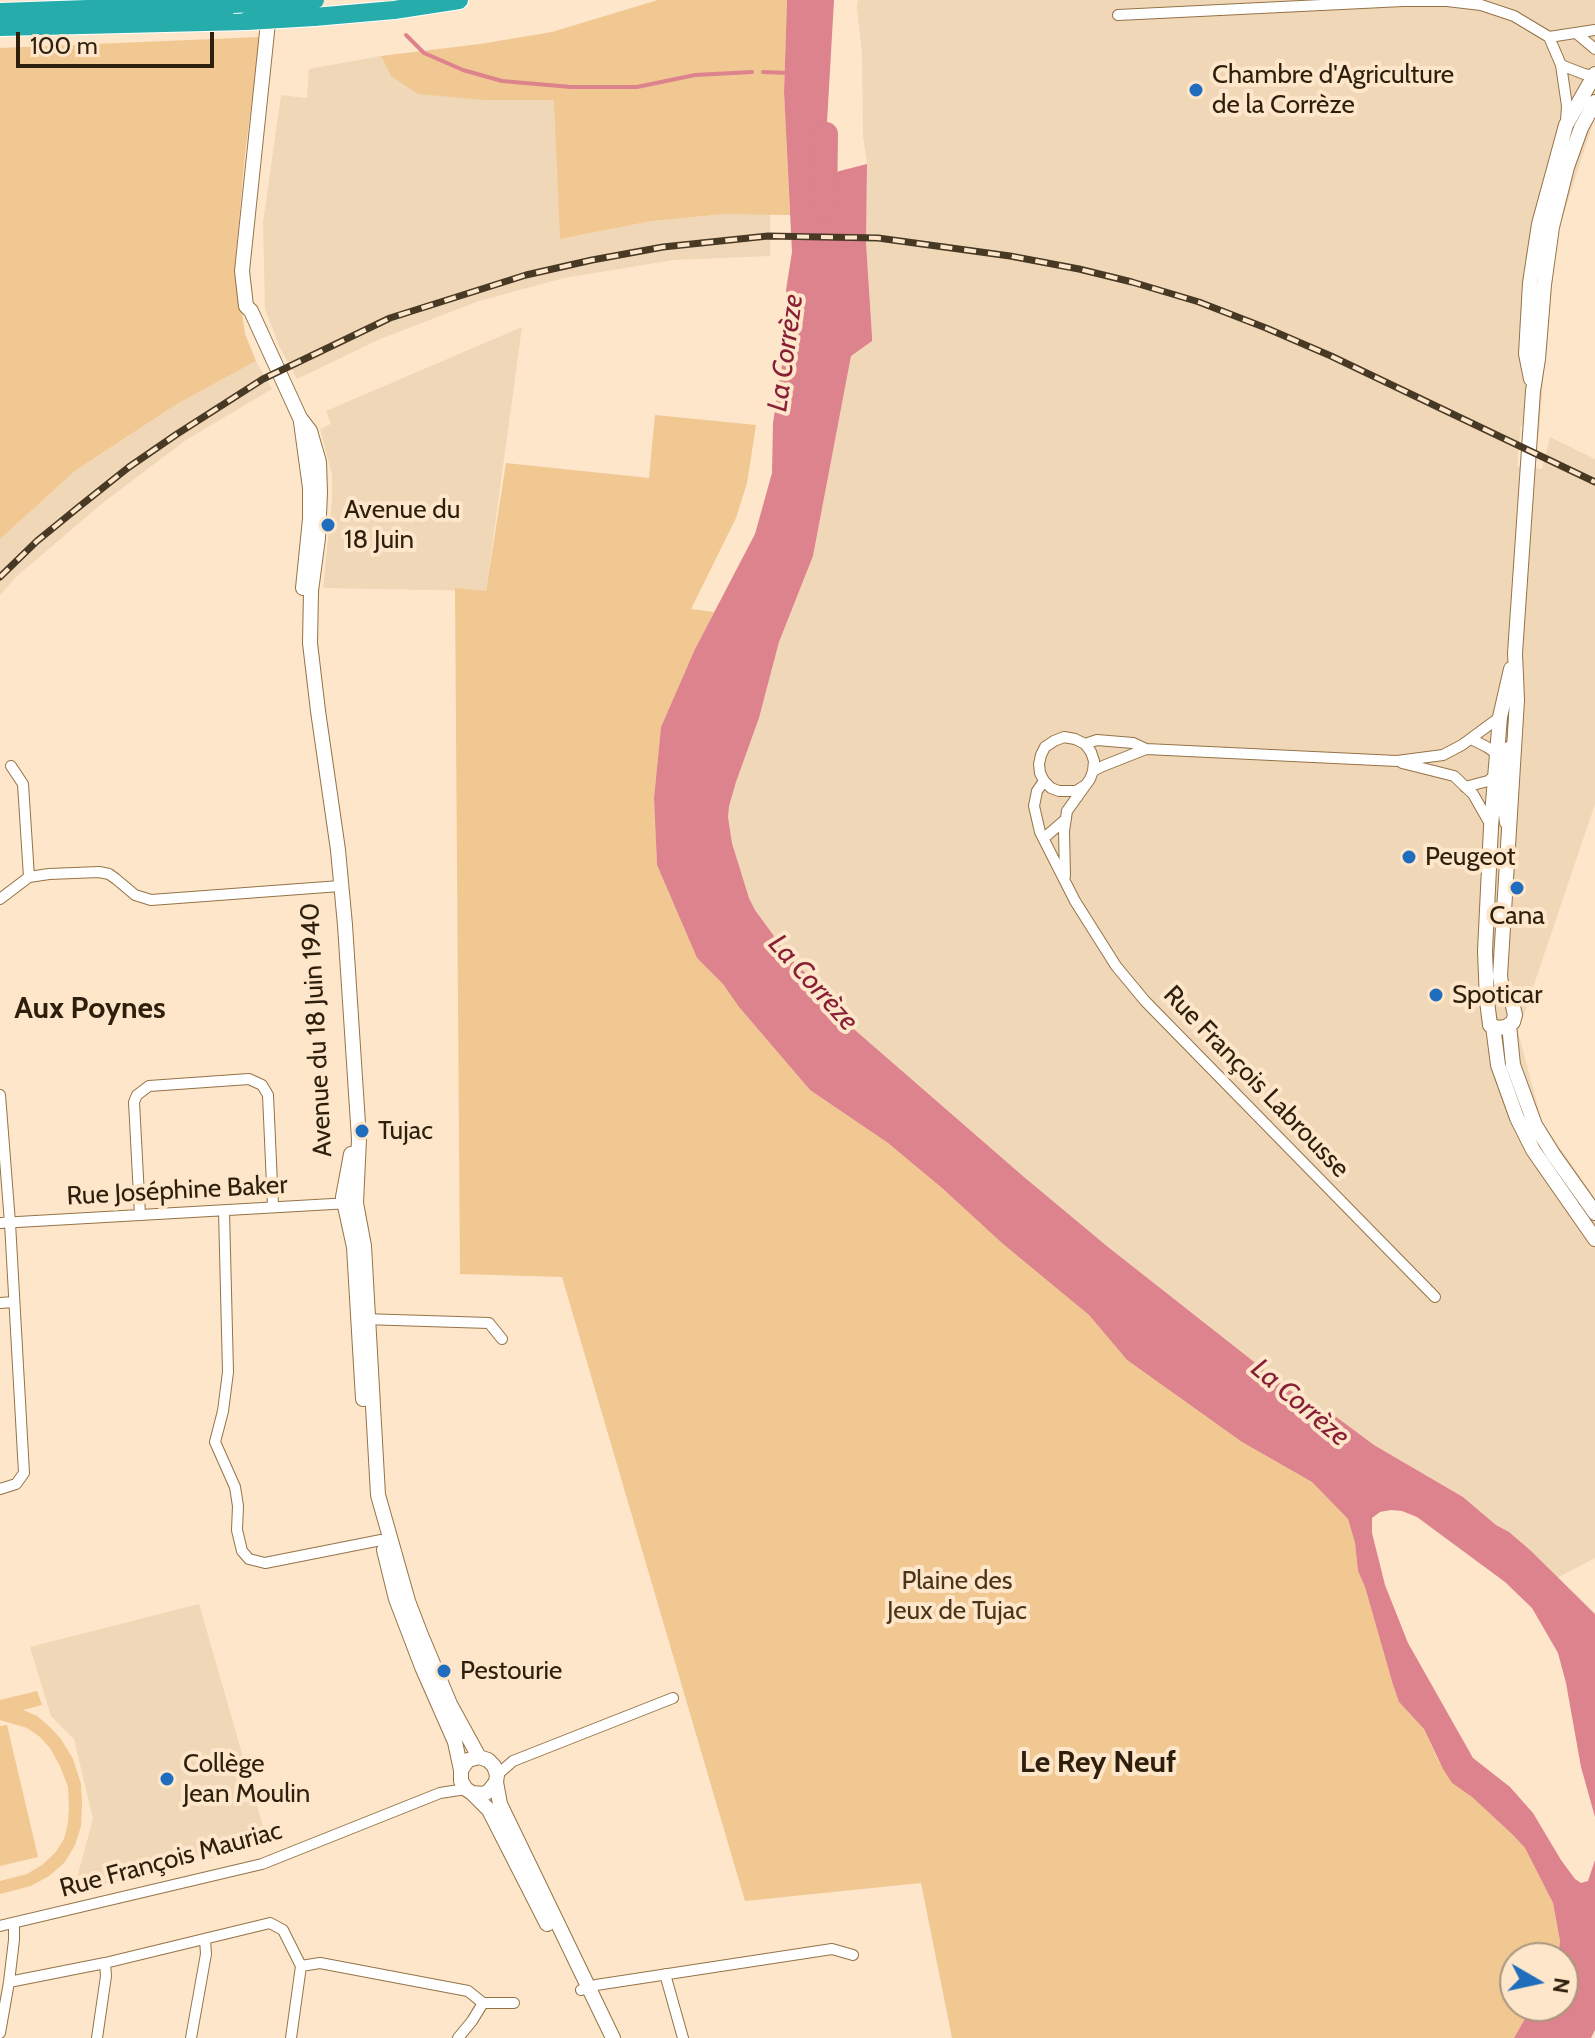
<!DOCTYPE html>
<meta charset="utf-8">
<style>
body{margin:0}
#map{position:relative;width:1595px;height:2038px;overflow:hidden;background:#fde6ca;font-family:Cabin,sans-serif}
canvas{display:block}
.north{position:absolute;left:1499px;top:1942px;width:80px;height:80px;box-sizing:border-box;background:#fde6ca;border:2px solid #aa967e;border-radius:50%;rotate:99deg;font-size:22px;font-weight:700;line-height:32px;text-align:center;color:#2d1f0c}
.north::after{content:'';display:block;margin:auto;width:28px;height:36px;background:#216dbd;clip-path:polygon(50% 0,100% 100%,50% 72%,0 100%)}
.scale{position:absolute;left:16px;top:32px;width:198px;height:36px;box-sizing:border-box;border:4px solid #2d1f0c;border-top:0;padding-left:10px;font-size:24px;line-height:28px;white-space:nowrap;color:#2d1f0c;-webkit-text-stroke:6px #fde6ca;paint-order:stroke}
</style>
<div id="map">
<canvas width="1595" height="2038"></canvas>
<div class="north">N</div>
<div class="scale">100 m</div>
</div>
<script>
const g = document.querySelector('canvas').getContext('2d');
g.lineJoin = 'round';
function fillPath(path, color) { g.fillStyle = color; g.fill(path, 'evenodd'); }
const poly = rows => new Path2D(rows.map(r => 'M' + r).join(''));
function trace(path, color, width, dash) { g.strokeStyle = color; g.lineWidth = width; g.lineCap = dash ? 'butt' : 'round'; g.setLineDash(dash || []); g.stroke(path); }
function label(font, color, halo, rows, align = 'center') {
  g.font = font + ' Cabin,sans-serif'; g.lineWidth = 8; g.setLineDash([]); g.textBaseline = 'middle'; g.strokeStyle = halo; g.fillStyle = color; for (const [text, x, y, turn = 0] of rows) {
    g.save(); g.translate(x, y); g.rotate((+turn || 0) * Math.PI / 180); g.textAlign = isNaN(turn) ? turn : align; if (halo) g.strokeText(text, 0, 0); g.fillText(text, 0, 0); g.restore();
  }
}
fillPath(poly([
 [858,0,1595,0,1595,117,1553,247,1539,434,1521,425,1517,466,1542,469,1550,437,1595,459,1595,804,1518,1032,1542,1122,1595,1198,1595,1558,1557,1578,1514,1536,1496,1525,1463,1497,1374,1445,1335,1416,1300,1398,1108,1247,1024,1177,840,1017,790,958,755,910,749,898,732,842,728,817,729,806,736,782,759,718,779,642,813,556,851,356,872,336,866,243,867,164,863,136,862,54,857,7],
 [381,56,391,76,486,100,555,100,560,239,652,221,725,214,770,214,770,256,674,260,564,278,479,301,380,339,297,379,280,348,265,309,263,223,281,95,307,98,309,69],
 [522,327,486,591,323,588,332,500,332,475,320,429,331,424,326,411],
 [256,361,272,389,186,440,104,502,18,575,0,595,0,539,76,470,177,404],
 [199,1604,268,1844,73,1892,93,1819,74,1739,51,1716,30,1647]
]), '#f0d7b8');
fillPath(poly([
 [658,0,787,0,784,92,790,215,725,214,652,221,560,239,554,100,486,100,418,94,391,76,381,56,480,44,552,32],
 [260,37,245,154,235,265,245,334,256,361,177,404,76,470,0,539,0,48],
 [655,415,756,425,747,483,736,518,691,609,714,612,695,649,661,727,654,798,657,865,697,958,723,984,739,1007,810,1090,888,1143,942,1188,1003,1244,1089,1315,1127,1360,1242,1442,1312,1482,1348,1519,1355,1543,1358,1571,1365,1587,1393,1685,1399,1702,1424,1729,1437,1758,1452,1783,1472,1797,1513,1835,1525,1848,1553,1903,1560,1941,1559,1950,1555,1958,1515,1958,1515,2006,1532,2006,1514,2038,952,2038,921,1883,745,1901,562,1277,460,1274,455,588,486,591,506,463,649,478],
 [37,1691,42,1705,23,1710,37,1716,50,1727,61,1739,73,1759,81,1784,82,1805,81,1826,75,1845,65,1862,49,1876,31,1886,0,1894,0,1881,27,1874,42,1865,55,1853,64,1839,68,1823,69,1807,68,1787,60,1766,50,1748,40,1737,27,1728,0,1720,0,1700],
 [7,1725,38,1857,0,1866,0,1726]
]), '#f1c792');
fillPath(poly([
 [787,0,834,0,824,175,867,164,866,243,872,336,872,341,851,356,813,556,779,642,759,718,736,782,729,806,728,817,732,843,749,898,755,910,790,958,828,995,840,1017,1024,1177,1108,1247,1300,1398,1335,1416,1374,1445,1463,1497,1496,1525,1509,1532,1530,1550,1595,1614,1595,1817,1581,1767,1566,1683,1558,1653,1532,1608,1505,1582,1417,1517,1402,1511,1391,1510,1380,1512,1372,1518,1372,1533,1385,1585,1408,1643,1473,1758,1510,1787,1533,1813,1561,1860,1575,1879,1581,1883,1588,1881,1595,1860,1595,2030,1591,2038,1514,2038,1532,2006,1563,2006,1563,1958,1555,1958,1559,1950,1560,1941,1553,1903,1525,1848,1513,1835,1472,1797,1452,1783,1443,1769,1424,1729,1399,1702,1393,1685,1365,1587,1358,1571,1355,1543,1348,1519,1312,1482,1242,1442,1127,1360,1089,1315,1003,1244,942,1188,888,1143,810,1090,739,1007,723,984,697,958,657,865,654,798,661,727,695,649,755,534,772,473,773,423,785,345,787,297,786,290,792,252,784,92]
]), '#dd838d');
trace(poly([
 [406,35,424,53,463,70,502,81,571,87,637,87,695,75,752,72],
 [763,72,789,73]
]), '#dd838d', 4);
trace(poly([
 [825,209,826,134]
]), '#dd838d', 24);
const street = poly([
 [1118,15,1403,1,1447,1,1481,5,1514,16,1549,37],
 [1576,33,1595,49],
 [1561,65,1584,74,1595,76],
 [1566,121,1567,106,1561,65,1549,37,1595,30],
 [1471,739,1487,747,1500,756],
 [1085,744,1097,740,1133,743,1146,749],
 [1402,763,1454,776,1473,794,1489,822],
 [11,766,23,784,29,877],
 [1093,771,1103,766,1146,749,1397,761,1443,755,1462,745,1500,717],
 [1044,781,1037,791,1034,806,1040,832,1075,901,1116,966,1145,1001,1435,1297],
 [1465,787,1488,781,1497,774],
 [1505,823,1503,806,1508,747],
 [1044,838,1066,819],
 [1065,876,1064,831,1067,811,1090,779,1093,771,1094,761,1091,752,1085,744,1075,739,1064,737,1054,741,1045,747,1041,755,1039,764,1040,773,1044,781,1051,788,1059,791,1076,791,1084,786],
 [0,899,29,877,49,874,99,872,109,874,116,879,135,895,151,900,340,886],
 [0,1095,10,1223,24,1473,16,1484,0,1489],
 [224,1211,228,1372,223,1411,215,1442,235,1487,238,1506,237,1530,242,1551,249,1559,265,1563,381,1540],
 [140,1215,134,1102,137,1095,149,1086,249,1079,262,1085,268,1095,273,1207],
 [0,1223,350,1203],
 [0,1303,13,1302],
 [363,1319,489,1323,502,1339],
 [497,1775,513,1761,673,1698],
 [0,1926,262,1864,440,1793,466,1789],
 [301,1966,320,1963,468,1991,483,2003,514,2003],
 [665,1974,683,2038],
 [9,1982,105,1963,270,1923,283,1930,301,1966,291,2038],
 [581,1990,596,1985,832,1949,853,1955],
 [0,2033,9,1982,14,1940,14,1923],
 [97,2038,106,1976,105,1963],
 [191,2038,206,1954,205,1939],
 [458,2038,472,2021,483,2003]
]);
const secondary = poly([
 [269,13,242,271,246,306,251,311,300,418,310,431,319,462,320,492,318,538,311,591,310,643,318,711,338,850,345,925,359,1139,356,1203,364,1246,378,1495,408,1601,421,1635,450,1704,479,1757],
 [1531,379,1526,354,1530,283,1539,224,1566,125,1595,74],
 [301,422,310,488,310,519,303,588],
 [1503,995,1511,998,1515,1015,1513,1022,1506,1027,1498,1028,1490,1025,1487,1001,1494,996,1503,995],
 [1506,996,1502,989,1500,976,1517,700,1515,653,1533,391,1538,359,1544,285,1552,227,1567,167,1581,128,1595,102],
 [1487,1001,1485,951,1491,827,1500,717,1511,669],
 [1509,1025,1513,1065,1535,1125,1553,1154,1595,1213],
 [1493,1026,1498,1065,1517,1118,1533,1150,1595,1239],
 [351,1154,343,1197,354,1247,363,1399],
 [384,1550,396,1599,422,1667,455,1742,461,1770],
 [496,1782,489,1791,484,1794,472,1793,466,1789,461,1781,461,1770,468,1760,479,1757,488,1760,494,1766,497,1775,496,1782,500,1804,613,2038],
 [472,1793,489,1810,547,1924]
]);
const highway = poly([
 [0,12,233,4],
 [314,17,394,10,459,0],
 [0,27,247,21]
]);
trace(street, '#957346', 12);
trace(secondary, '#957346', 16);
trace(highway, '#fff', 20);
trace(street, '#fff', 10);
trace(secondary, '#fff', 14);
trace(highway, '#26acaa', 18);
const rail = poly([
 [0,577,37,541,80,506,129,467,177,434,263,379,390,318,526,275,592,260,663,247,768,236,878,238,1010,256,1079,269,1132,282,1199,302,1266,328,1331,356,1595,482]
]);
trace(rail, '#483924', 7);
trace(rail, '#fde6ca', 4, [12]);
const highwayBridge = poly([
 [233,4,315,0],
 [247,21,314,17]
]);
trace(highwayBridge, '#fff', 20, []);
trace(highwayBridge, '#26acaa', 18);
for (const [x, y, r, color] of [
 [1196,90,8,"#216dbd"],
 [328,525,8,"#216dbd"],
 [1409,857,8,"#216dbd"],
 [1517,888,8,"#216dbd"],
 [1436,995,8,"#216dbd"],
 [362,1131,8,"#216dbd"],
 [444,1671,8,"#216dbd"],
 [167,1779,8,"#216dbd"]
]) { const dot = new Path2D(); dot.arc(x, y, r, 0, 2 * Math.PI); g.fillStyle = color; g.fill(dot); trace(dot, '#fde6ca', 3); }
label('26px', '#2d1f0c', '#fde6ca', [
 ["Chambre d'Agriculture",1212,75],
 ["de la Corrèze",1212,105],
 ["Avenue du",344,510],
 ["18 Juin",344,540],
 ["Peugeot",1425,857],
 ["Cana",1517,916,"center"],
 ["Spoticar",1452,995],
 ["Tujac",378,1131],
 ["Pestourie",460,1671],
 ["Collège",183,1764],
 ["Jean Moulin",183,1794]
], 'left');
label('26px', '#2d1f0c', '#fde6ca', [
 ["Avenue du 18 Juin 1940",317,1030,-93],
 ["Rue François Labrousse",1256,1082,46],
 ["Rue Joséphine Baker",177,1191,-3],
 ["Rue François Mauriac",171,1860,-15]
]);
label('26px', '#4c3516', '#fde6ca', [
 ["Plaine des",957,1581],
 ["Jeux de Tujac",957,1611]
]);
label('italic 28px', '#891f37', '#fde6ca', [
 ["La Corrèze",786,353,-82],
 ["La Corrèze",813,983,48],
 ["La Corrèze",1300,1403,40]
]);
label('bold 30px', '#2d1f0c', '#fde6ca', [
 ["Aux Poynes",90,1009],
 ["Le Rey Neuf",1098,1763]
]);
</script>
